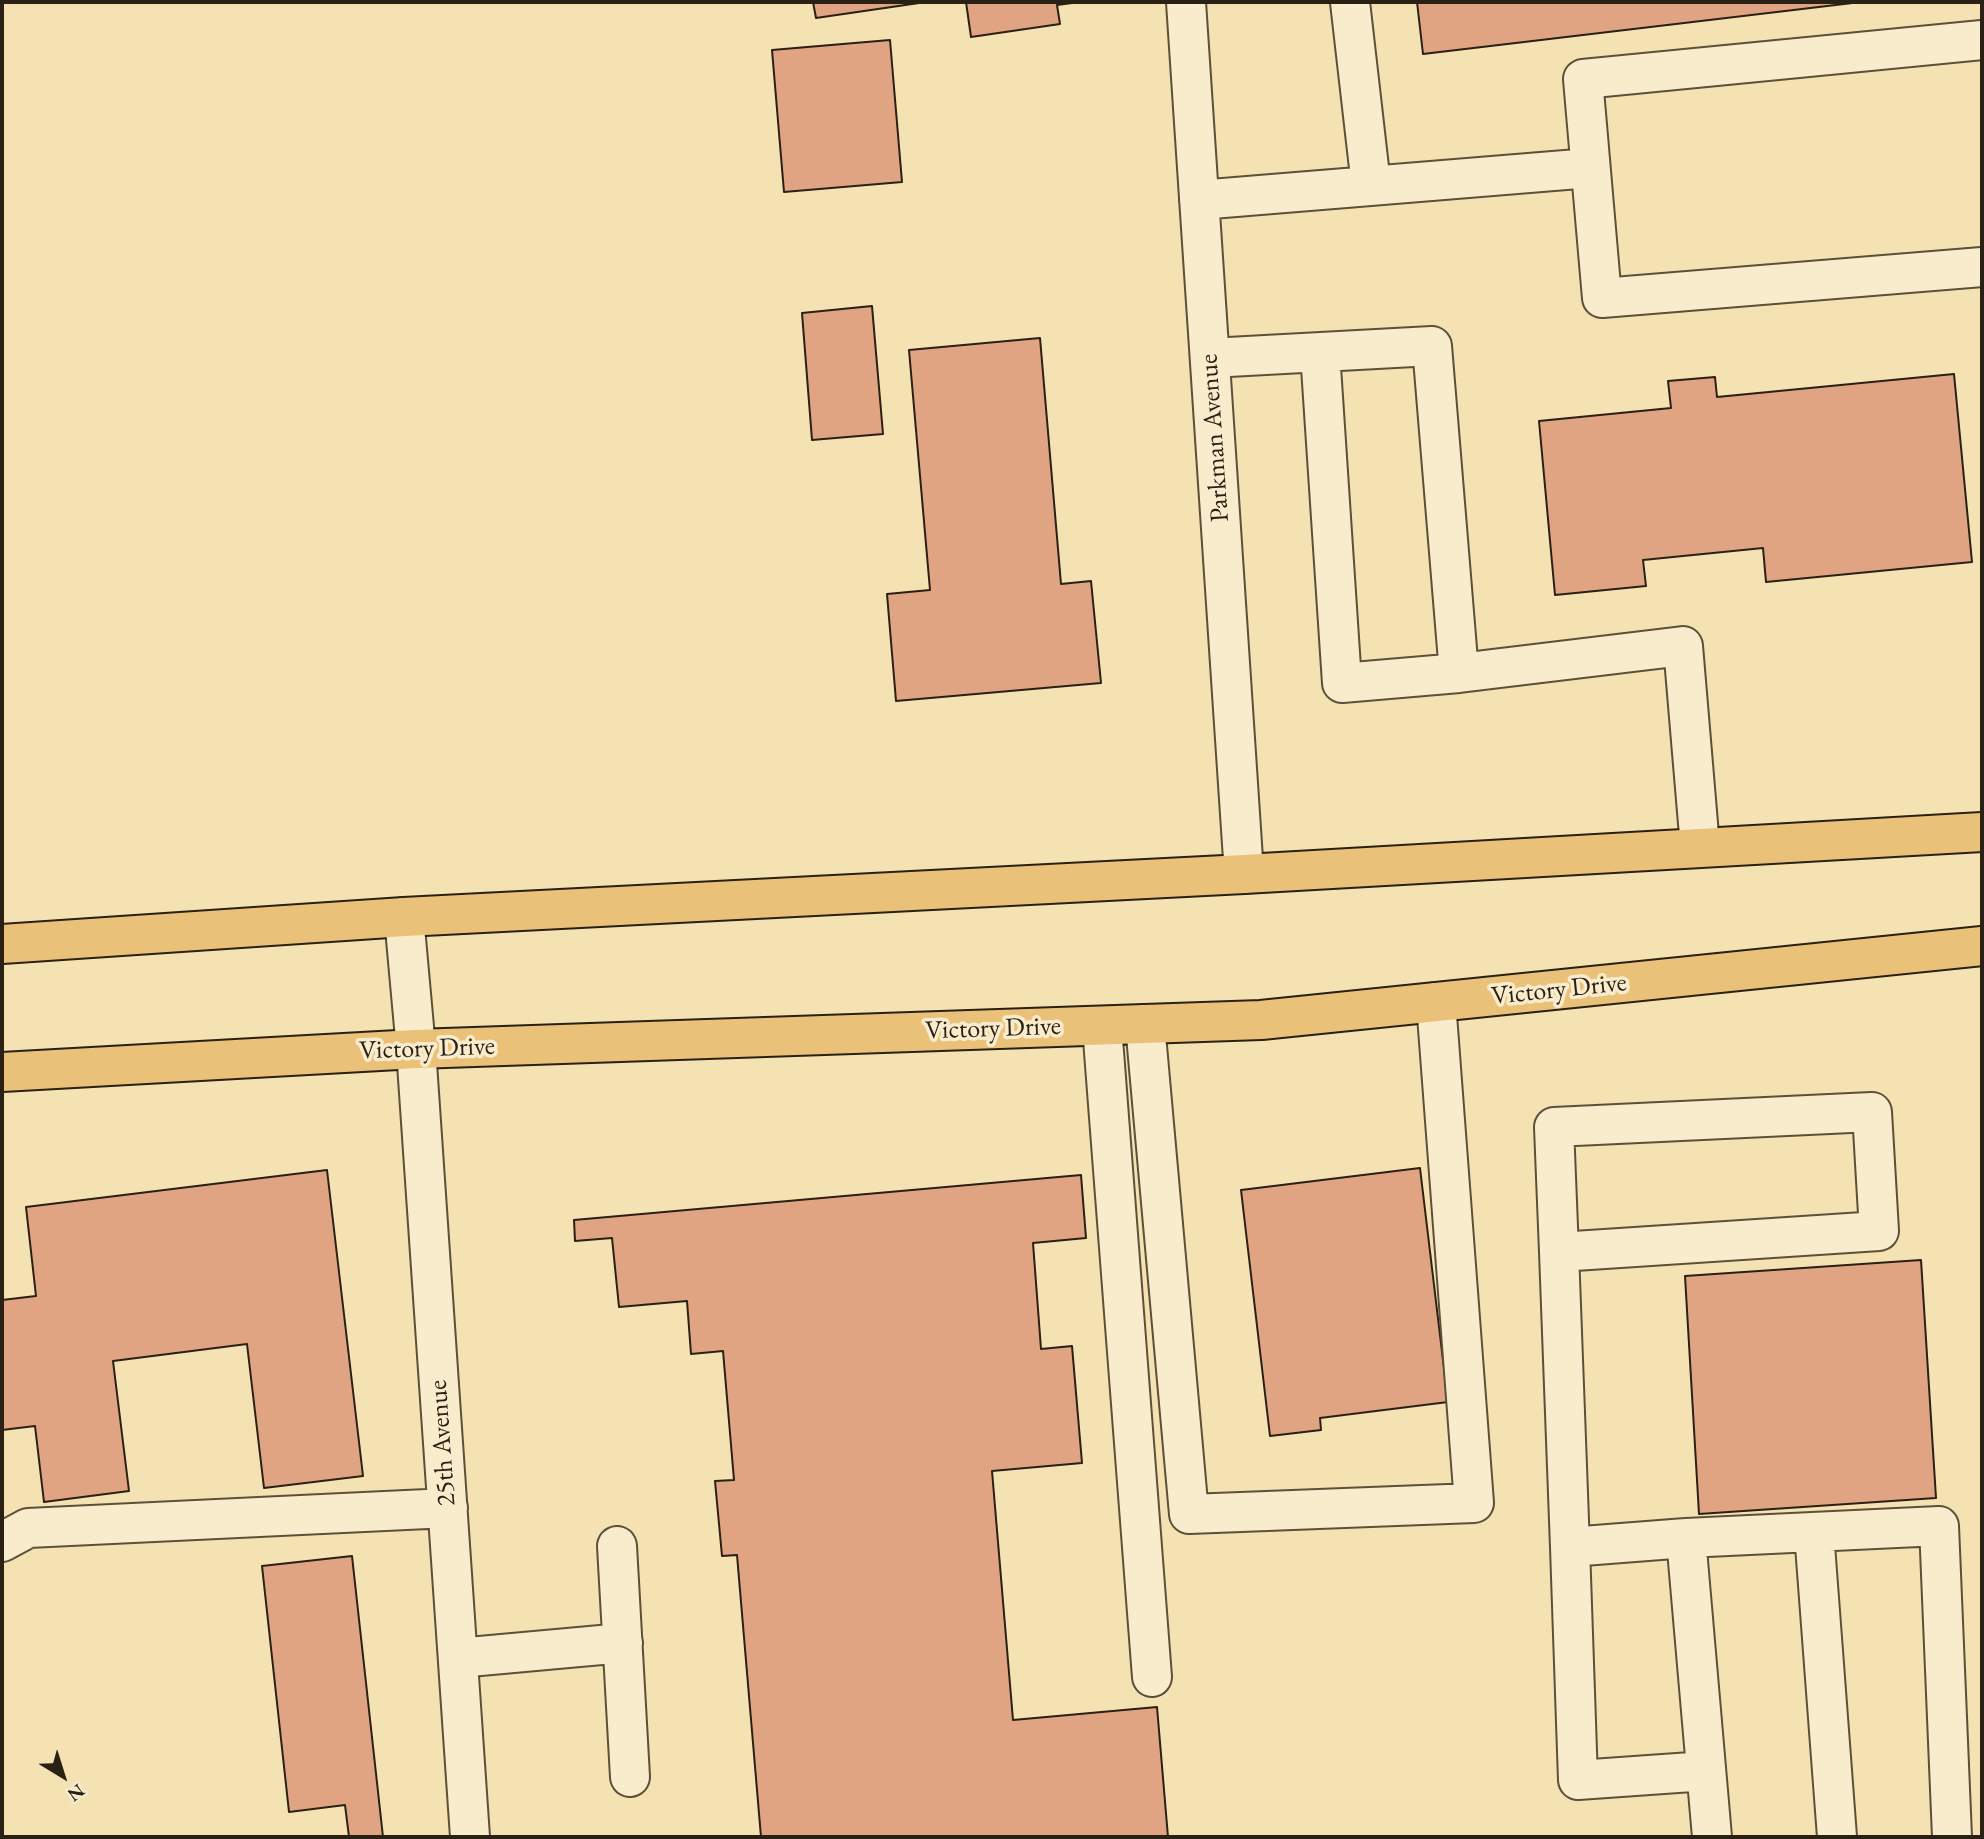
<!DOCTYPE html>
<style>
body{margin:0}
#map{position:relative;width:1984px;height:1839px;overflow:hidden;background:#f4e2b2;font-family:"EB Garamond",serif}
canvas{display:block}
.frame{position:absolute;inset:0;border:4px solid #2a2013;pointer-events:none}
.north{position:absolute;left:28px;top:1741px;width:70px;height:70px;-webkit-text-stroke:5px #f8eccd;paint-order:stroke;rotate:142deg;font-size:19px;font-weight:700;line-height:28px;text-align:center;color:#2a2013}
.north::after{content:'';display:block;margin:auto;width:24px;height:32px;background:#2a2013;clip-path:polygon(50% 0,100% 100%,50% 72%,0 100%)}
</style>
<div id="map">
<canvas width="1984" height="1839"></canvas>
<div class="frame"></div>
<div class="north">N</div>
</div>
<script>
const g = document.querySelector('canvas').getContext('2d');
g.lineJoin = 'round';
function fillPath(path, color) { g.fillStyle = color; g.fill(path, 'evenodd'); }
const poly = rows => new Path2D(rows.map(r => 'M' + r).join(''));
function trace(path, color, width, dash) { g.strokeStyle = color; g.lineWidth = width; g.lineCap = dash ? 'butt' : 'round'; g.setLineDash(dash || []); g.stroke(path); }
function label(font, color, halo, rows, align = 'center') {
  g.font = font + ' "EB Garamond",serif'; g.lineWidth = 7; g.setLineDash([]); g.textBaseline = 'middle'; g.strokeStyle = halo; g.fillStyle = color; for (const [text, x, y, turn = 0] of rows) {
    g.save(); g.translate(x, y); g.rotate((+turn || 0) * Math.PI / 180); g.textAlign = isNaN(turn) ? turn : align; if (halo) g.strokeText(text, 0, 0); g.fillText(text, 0, 0); g.restore();
  }
}
const building = poly([
 [813,2,926,2,816,18,813,2],
 [966,2,1080,2,1057,5,1060,24,971,37,966,2],
 [1417,2,1861,2,1423,54,1417,2],
 [890,40,902,182,784,192,772,50,890,40],
 [872,306,883,434,812,440,802,313,872,306],
 [1040,338,1061,584,1091,581,1101,683,896,701,887,594,930,590,909,350,1040,338],
 [1954,374,1972,562,1766,582,1763,548,1643,560,1646,586,1555,595,1539,421,1671,408,1668,381,1715,377,1717,397,1954,374],
 [1420,1168,1448,1402,1320,1418,1321,1430,1270,1436,1241,1190,1420,1168],
 [327,1170,363,1476,264,1488,247,1344,113,1361,129,1491,44,1502,35,1426,2,1430,2,1300,36,1296,26,1207,327,1170],
 [1081,1175,1086,1238,1033,1243,1041,1349,1072,1346,1082,1463,992,1471,1013,1720,1157,1707,1168,1837,761,1837,737,1555,722,1556,715,1481,734,1480,723,1351,691,1354,687,1301,619,1307,612,1238,575,1241,574,1220,1081,1175],
 [1921,1260,1936,1498,1699,1514,1685,1276,1921,1260],
 [352,1556,383,1837,349,1837,345,1805,289,1812,262,1566,352,1556]
]);
fillPath(building, '#e1a482');
trace(building, '#2a2013', 2);
const minor = poly([
 [1186,2,1244,874],
 [1350,2,1371,185],
 [1982,40,1583,79,1602,298,1982,267],
 [1199,200,1590,168],
 [1320,352,1342,683,1459,673],
 [1210,358,1432,346,1459,673,1683,646,1700,847],
 [404,917,416,1049,470,1837],
 [1145,1024,1189,1514,1474,1503,1436,1002],
 [1102,1026,1152,1677],
 [1559,1252,1879,1231,1872,1112,1554,1127,1559,1252,1570,1547,1578,1780,1706,1771],
 [1814,1532,1837,1837],
 [2,1542,28,1528,448,1508],
 [617,1546,630,1777],
 [1570,1547,1686,1538],
 [458,1658,623,1643],
 [1712,1837,1686,1538,1939,1526,1952,1837]
]);
const highway = poly([
 [2,944,404,917,1244,874,1982,832],
 [2,1072,416,1049,1261,1020,1982,946]
]);
trace(minor, '#5c503b', 42);
trace(highway, '#2a2013', 42);
trace(minor, '#f8eccd', 38);
trace(highway, '#eac179', 38);
label('26px', '#2a2013', '#f8eccd', [
 ["Parkman Avenue",1215,438,-94],
 ["Victory Drive",1559,990,-6],
 ["Victory Drive",993,1029,-2],
 ["Victory Drive",427,1049,-2],
 ["25th Avenue",443,1443,-94]
]);
</script>
